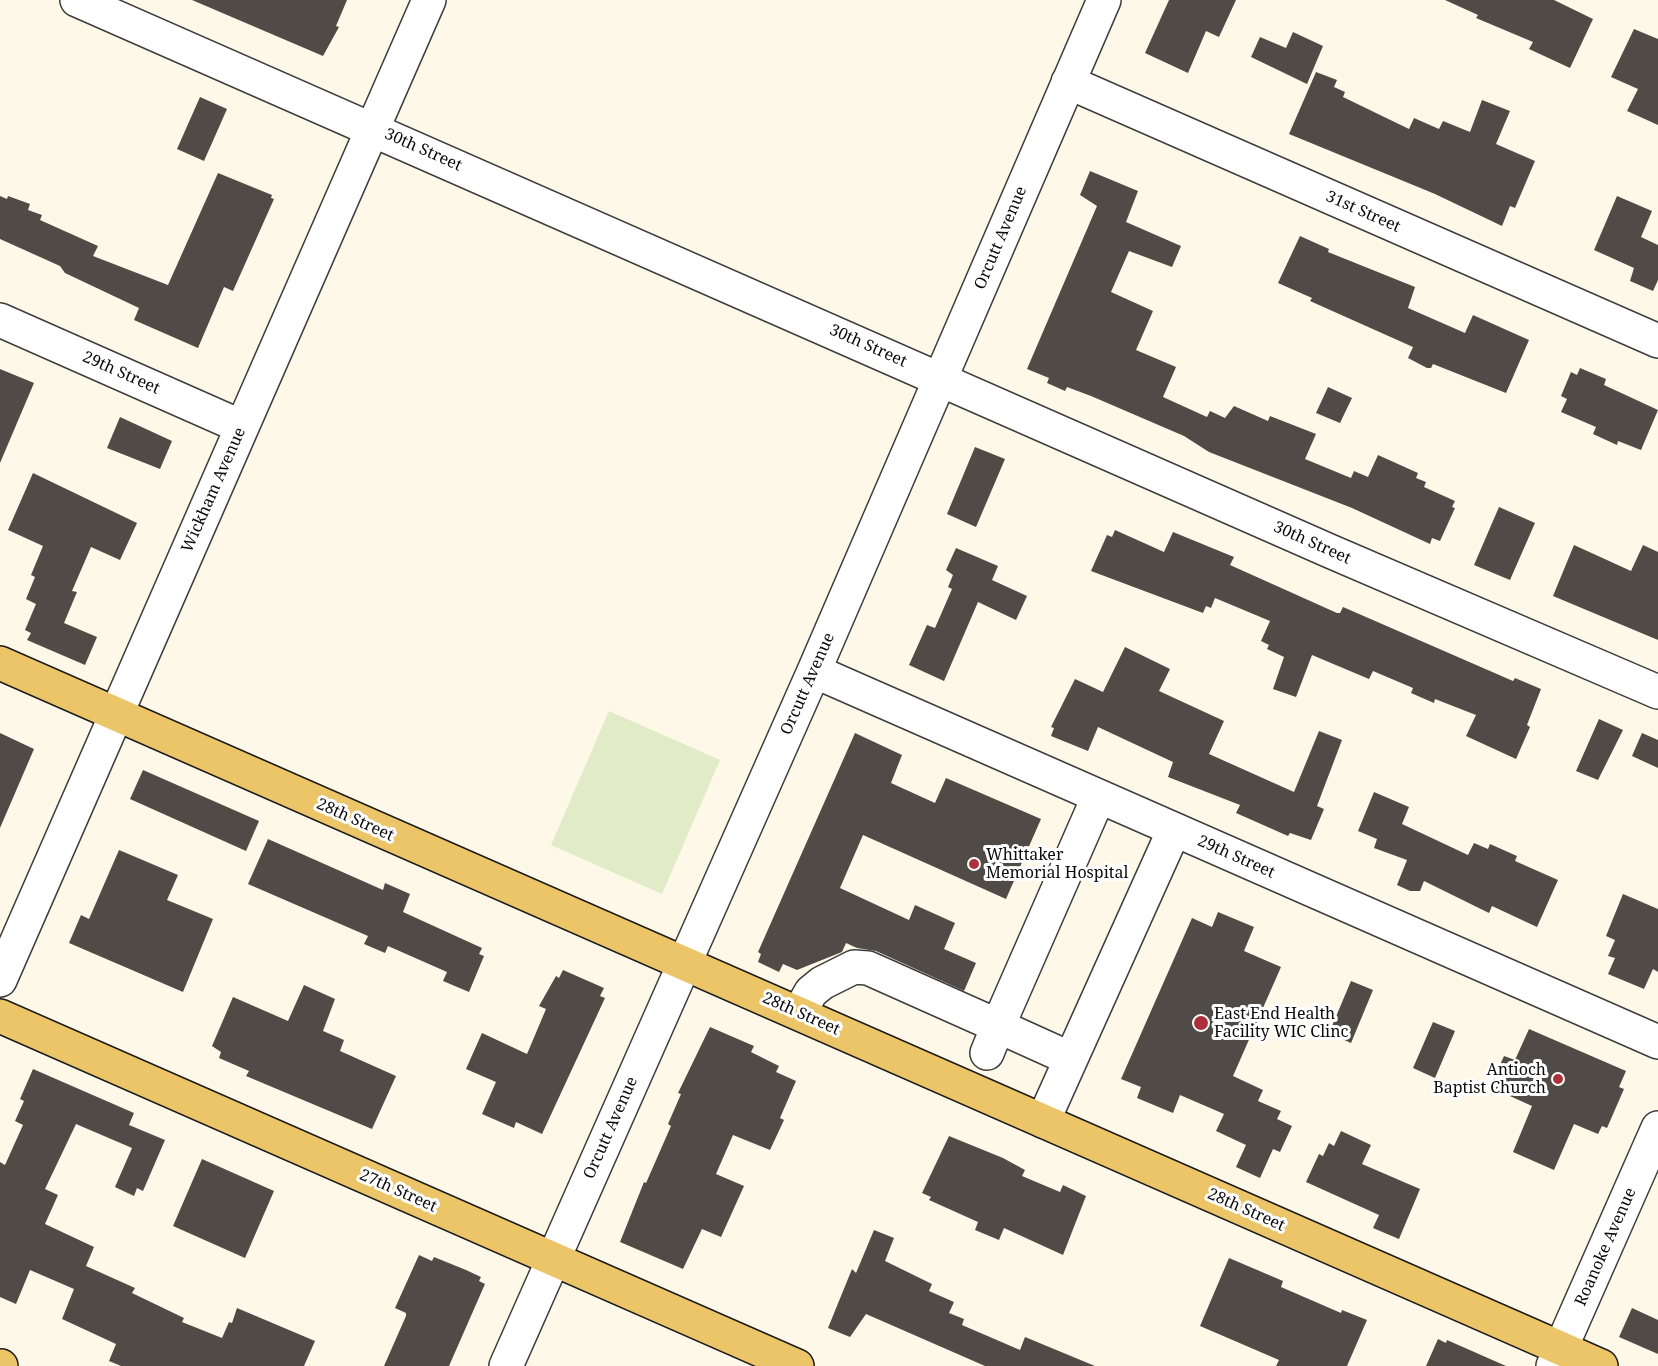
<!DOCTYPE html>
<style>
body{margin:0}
canvas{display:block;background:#fdf8e8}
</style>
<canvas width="1658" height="1366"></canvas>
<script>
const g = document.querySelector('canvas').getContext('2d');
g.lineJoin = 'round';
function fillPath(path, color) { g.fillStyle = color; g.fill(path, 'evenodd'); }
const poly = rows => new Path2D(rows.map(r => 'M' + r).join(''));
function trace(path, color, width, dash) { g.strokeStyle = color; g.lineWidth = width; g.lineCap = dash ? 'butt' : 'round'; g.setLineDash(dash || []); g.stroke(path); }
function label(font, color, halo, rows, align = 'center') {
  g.font = font + ' "Noto Serif",serif'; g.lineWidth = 6; g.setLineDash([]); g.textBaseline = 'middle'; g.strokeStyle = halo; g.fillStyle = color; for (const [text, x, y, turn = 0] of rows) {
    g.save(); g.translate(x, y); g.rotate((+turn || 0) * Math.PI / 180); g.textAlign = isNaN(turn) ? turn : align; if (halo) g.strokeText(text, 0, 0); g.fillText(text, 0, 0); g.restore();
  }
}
fillPath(poly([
 [609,711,720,760,662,894,551,845]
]), '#e1ebc7');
fillPath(poly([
 [192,0,347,0,336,26,339,27,323,56],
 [1169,0,1236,0,1219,37,1206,31,1188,73,1145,53],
 [1445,0,1554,0,1593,19,1570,68,1529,49,1533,42,1476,18,1478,15],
 [1634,29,1658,39,1658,125,1627,111,1638,89,1611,77],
 [1293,32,1323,46,1307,84,1251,57,1260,37,1286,48],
 [1316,72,1337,80,1334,87,1345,92,1343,97,1409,129,1414,118,1439,129,1443,121,1470,132,1482,100,1510,111,1496,144,1535,161,1515,208,1510,206,1502,226,1435,194,1289,134],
 [200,97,227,109,204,161,177,149],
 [1090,171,1138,191,1126,222,1181,246,1172,267,1129,251,1111,292,1153,311,1136,350,1176,367,1163,397,1207,417,1210,411,1225,418,1234,406,1268,421,1270,416,1316,434,1305,459,1351,478,1354,471,1368,477,1378,455,1418,473,1416,478,1426,482,1424,487,1455,501,1452,507,1455,508,1440,541,1432,538,1430,544,1352,508,1209,452,1184,436,1091,396,1067,387,1065,391,1047,383,1049,378,1027,369,1097,206,1080,195],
 [218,173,272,195,271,198,274,199,233,291,224,287,198,348,134,320,139,308,65,273,60,266,0,239,0,196,7,199,8,196,30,204,28,210,42,215,40,220,98,246,93,256,168,285],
 [1617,196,1652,211,1641,237,1658,245,1658,280,1653,291,1630,281,1634,268,1594,250],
 [1300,236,1329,249,1328,252,1415,287,1408,308,1465,333,1473,315,1529,340,1506,393,1433,364,1431,368,1427,368,1408,358,1413,347,1310,301,1312,298,1278,283],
 [1580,368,1606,379,1604,385,1658,410,1641,450,1618,441,1617,445,1593,434,1596,427,1561,412,1567,399,1561,396,1571,372,1577,375],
 [0,369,34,383,0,463],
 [1328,387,1352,398,1340,423,1316,413],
 [120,417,172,441,160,469,107,448],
 [975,447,1005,459,976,527,947,514],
 [33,473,137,523,120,560,91,547,72,591,77,592,64,623,97,637,85,665,27,640,31,633,25,630,36,604,26,599,35,577,31,575,43,546,8,530],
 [1499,507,1535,523,1510,580,1474,565],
 [1115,530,1164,552,1173,532,1234,557,1230,565,1337,613,1340,613,1343,607,1513,681,1515,678,1541,689,1527,725,1530,727,1516,759,1466,736,1476,715,1435,699,1434,703,1411,693,1413,688,1373,671,1369,679,1312,655,1296,697,1273,689,1284,657,1267,649,1269,645,1261,641,1270,621,1215,598,1211,608,1206,606,1203,613,1091,571,1107,535,1112,537],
 [1574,545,1631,571,1643,545,1658,552,1658,640,1553,596],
 [956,548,998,566,992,580,1027,596,1016,620,978,602,944,681,909,665,927,625,935,628,952,589,948,587,953,575,946,570],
 [1125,647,1170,669,1159,691,1224,721,1209,754,1294,792,1319,731,1342,740,1317,806,1324,809,1311,840,1290,833,1288,836,1236,813,1240,805,1168,777,1173,762,1098,727,1088,751,1051,736,1054,728,1051,727,1075,679,1103,692],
 [1599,719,1623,730,1598,780,1576,771],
 [0,733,34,749,0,828],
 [855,733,902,755,891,783,935,803,946,778,1041,819,1006,899,863,835,840,888,909,920,915,905,955,923,944,949,976,963,964,991,876,951,857,948,846,943,842,952,797,970,783,964,779,972,758,962,761,954,758,952],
 [1642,733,1658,740,1658,768,1632,756],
 [143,770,259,821,246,851,130,799],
 [1374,792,1409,807,1402,824,1468,855,1474,843,1488,849,1490,844,1517,856,1515,861,1558,880,1537,927,1492,906,1489,913,1424,881,1420,891,1410,891,1397,885,1407,860,1374,848,1377,839,1358,831],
 [268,839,383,890,385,883,410,894,403,912,482,948,479,954,484,956,469,992,443,981,447,972,388,946,385,953,364,944,368,936,248,884],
 [119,850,178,875,167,900,213,919,183,992,69,943,81,915,89,919],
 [1623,894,1658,909,1658,972,1653,969,1644,989,1608,974,1615,958,1608,956,1615,940,1606,936],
 [1218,912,1254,927,1244,951,1281,967,1233,1076,1263,1090,1258,1101,1281,1111,1277,1119,1292,1126,1280,1152,1273,1149,1260,1178,1236,1167,1246,1145,1216,1131,1224,1114,1180,1095,1173,1113,1137,1098,1141,1087,1121,1079,1192,918,1212,927],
 [563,970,604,988,600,996,605,998,542,1134,516,1122,514,1128,482,1114,496,1082,466,1069,482,1033,527,1054,546,1009,539,1006,556,976,559,978],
 [1351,981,1373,990,1351,1043,1329,1033],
 [304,985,335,999,323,1031,344,1040,340,1051,396,1076,372,1129,246,1076,249,1071,219,1058,221,1052,212,1046,233,997,288,1021],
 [1433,1022,1455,1031,1435,1078,1413,1068],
 [710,1027,754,1046,751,1052,779,1066,776,1072,796,1081,780,1118,784,1120,770,1150,733,1135,716,1174,744,1186,721,1237,702,1229,683,1269,620,1242,644,1182,646,1183,671,1126,668,1124,681,1094,678,1093],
 [1529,1029,1626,1071,1619,1087,1624,1089,1607,1128,1602,1126,1598,1134,1574,1124,1554,1170,1513,1152,1532,1106,1490,1087,1504,1056,1515,1060],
 [33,1069,134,1113,129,1125,165,1140,143,1191,137,1188,134,1196,115,1187,132,1148,76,1124,45,1189,58,1195,45,1224,94,1247,86,1266,135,1288,132,1293,184,1318,182,1322,222,1338,229,1322,232,1323,237,1308,315,1341,304,1366,121,1366,109,1361,116,1344,62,1319,74,1289,30,1270,16,1304,0,1297,0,1162,5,1165,23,1125,15,1121,24,1101,20,1099],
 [1341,1131,1371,1145,1362,1164,1420,1189,1399,1239,1373,1228,1379,1215,1306,1182,1319,1154,1323,1156,1329,1143,1334,1146],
 [949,1136,1003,1158,1025,1170,1022,1176,1060,1192,1063,1185,1086,1196,1063,1255,1004,1228,999,1240,975,1230,978,1222,929,1200,931,1197,922,1193],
 [202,1159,274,1191,245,1258,173,1226],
 [874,1230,894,1238,885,1261,932,1284,929,1291,954,1302,949,1313,964,1319,962,1325,1020,1350,1025,1337,1095,1366,985,1366,866,1314,850,1337,828,1328,852,1269,856,1273],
 [419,1255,432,1261,434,1257,466,1270,481,1277,479,1281,485,1284,449,1366,384,1366,406,1316,406,1313,395,1308],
 [1229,1258,1283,1281,1281,1287,1341,1313,1342,1310,1367,1320,1347,1366,1276,1366,1279,1360,1200,1326],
 [1632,1308,1658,1320,1658,1354,1619,1337],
 [1438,1339,1446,1343,1447,1340,1506,1366,1426,1366]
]), '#514b47');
const minor = poly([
 [77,0,1332,552,1658,692],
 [1068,82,1658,341],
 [0,320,242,427],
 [814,671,1658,1042],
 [0,980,429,0],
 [799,1013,811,992,822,983,854,967,868,968,998,1026,987,1053],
 [1071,1059,998,1026,1098,798],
 [1043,1121,1174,830],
 [506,1366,814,671,1104,0],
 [1553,1366,1658,1128]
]);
const major = poly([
 [0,663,1601,1366],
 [0,1016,797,1366],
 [0,1366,1,1366]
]);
trace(minor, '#3d3d3d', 36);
trace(major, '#1b1b1b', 36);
trace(minor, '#fff', 33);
trace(major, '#ecc569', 33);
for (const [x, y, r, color] of [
 [974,864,6,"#ac303c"],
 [1201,1023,8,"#ac303c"],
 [1558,1079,6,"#ac303c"]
]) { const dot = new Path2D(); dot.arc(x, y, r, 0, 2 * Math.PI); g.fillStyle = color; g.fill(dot); trace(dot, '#fff', 2); }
label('16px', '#0a0a0a', '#fff', [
 ["30th Street",423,150,24],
 ["31st Street",1363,212,24],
 ["Orcutt Avenue",1001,238,-67],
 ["30th Street",868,346,24],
 ["29th Street",121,373,24],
 ["Wickham Avenue",214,490,-66],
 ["30th Street",1312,543,24],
 ["Orcutt Avenue",808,684,-66],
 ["28th Street",355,820,24],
 ["29th Street",1236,857,24],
 ["28th Street",801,1014,24],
 ["Orcutt Avenue",611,1128,-66],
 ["27th Street",398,1191,24],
 ["28th Street",1246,1210,24],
 ["Roanoke Avenue",1606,1247,-66]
]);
label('16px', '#0a0a0a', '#fff', [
 ["Whittaker",986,855],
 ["Memorial Hospital",986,873],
 ["East End Health",1214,1014],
 ["Facility WIC Clinc",1214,1032],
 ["Antioch",1546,1070,"right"],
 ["Baptist Church",1546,1088,"right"]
], 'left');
</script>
